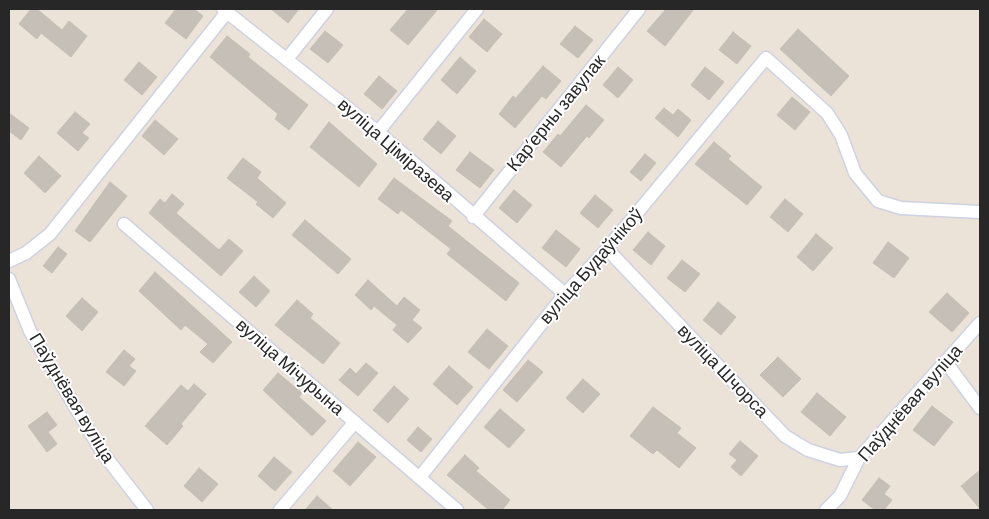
<!DOCTYPE html>
<meta charset="utf-8">
<style>
body{margin:0}
#map{position:relative;width:989px;height:519px;overflow:hidden;background:#ebe2d8;font-family:Barlow,sans-serif}
canvas{display:block}
.frame{position:absolute;inset:0;border:10px solid #272727;pointer-events:none}
</style>
<div id="map">
<canvas width="989" height="519"></canvas>
<div class="frame"></div>
</div>
<script>
const g = document.querySelector('canvas').getContext('2d');
g.lineJoin = 'round';
function fillPath(path, color) { g.fillStyle = color; g.fill(path, 'evenodd'); }
const poly = rows => new Path2D(rows.map(r => 'M' + r).join(''));
function trace(path, color, width, dash) { g.strokeStyle = color; g.lineWidth = width; g.lineCap = dash ? 'butt' : 'round'; g.setLineDash(dash || []); g.stroke(path); }
function label(font, color, halo, rows, align = 'center') {
  g.font = font + ' Barlow,sans-serif'; g.lineWidth = 4; g.setLineDash([]); g.textBaseline = 'middle'; g.strokeStyle = halo; g.fillStyle = color; for (const [text, x, y, turn = 0] of rows) {
    g.save(); g.translate(x, y); g.rotate((+turn || 0) * Math.PI / 180); g.textAlign = isNaN(turn) ? turn : align; if (halo) g.strokeText(text, 0, 0); g.fillText(text, 0, 0); g.restore();
  }
}
const building = poly([
 [31,9,37,9,62,30,69,21,87,36,71,57,41,33,37,39,19,24,31,9],
 [176,9,194,9,203,16,186,39,165,23,176,9],
 [271,9,299,9,288,23,271,9],
 [408,9,438,9,408,45,390,30,408,9],
 [666,9,694,9,665,46,647,31,666,9],
 [484,19,502,34,487,52,469,37,484,19],
 [575,26,593,40,578,58,560,44,575,26],
 [798,29,849,76,831,96,780,49,798,29],
 [325,31,343,45,328,63,310,49,325,31],
 [733,32,751,46,737,64,719,50,733,32],
 [227,36,250,54,248,57,308,105,289,130,275,119,278,114,210,57,227,36],
 [460,57,476,71,457,94,441,80,460,57],
 [139,62,157,77,142,95,124,80,139,62],
 [543,66,561,81,546,99,542,96,515,128,499,114,513,96,516,98,543,66],
 [618,67,633,80,618,98,603,85,618,67],
 [705,67,724,82,709,100,691,85,705,67],
 [379,76,397,91,382,109,364,94,379,76],
 [792,97,810,112,795,130,777,115,792,97],
 [586,105,604,120,589,138,587,136,561,167,543,152,558,134,560,136,586,105],
 [664,108,673,115,678,109,691,120,678,137,655,118,664,108],
 [75,112,90,124,82,133,89,138,78,151,57,133,75,112],
 [9,113,29,128,21,140,9,131,9,113],
 [155,120,178,139,164,155,142,136,155,120],
 [438,121,456,136,441,154,423,139,438,121],
 [329,122,377,164,359,187,310,147,329,122],
 [714,142,731,156,728,159,762,187,747,205,695,164,714,142],
 [470,152,494,170,480,188,456,170,470,152],
 [645,154,656,163,641,181,630,172,645,154],
 [39,156,61,176,45,193,24,173,39,156],
 [243,158,261,172,257,178,286,203,273,218,256,204,258,202,227,178,243,158],
 [394,178,452,221,448,226,519,283,506,301,447,254,451,249,401,210,398,214,378,199,394,178],
 [110,182,127,196,90,242,75,231,110,182],
 [514,190,532,205,517,223,499,208,514,190],
 [172,194,184,204,176,213,219,250,229,239,243,251,221,276,149,213,160,199,165,203,172,194],
 [595,195,613,210,598,228,580,213,595,195],
 [785,199,803,214,788,232,770,217,785,199],
 [305,220,351,259,338,274,292,235,305,220],
 [556,230,580,249,566,267,542,248,556,230],
 [648,232,665,246,651,265,633,250,648,232],
 [816,234,833,248,813,271,797,257,816,234],
 [888,242,909,258,894,278,873,263,888,242],
 [58,247,67,254,52,273,43,266,58,247],
 [682,260,700,274,685,292,667,278,682,260],
 [155,272,232,342,213,363,200,352,208,344,185,325,181,330,139,291,155,272],
 [254,276,270,291,256,307,239,292,254,276],
 [368,280,397,306,404,297,420,310,412,320,422,328,408,343,393,330,397,325,374,306,371,310,355,295,368,280],
 [947,293,969,313,952,332,929,312,947,293],
 [82,298,98,312,82,331,66,316,82,298],
 [297,300,313,314,310,318,340,343,323,364,275,325,297,300],
 [718,302,736,317,721,335,703,320,718,302],
 [487,329,508,346,489,369,468,352,487,329],
 [124,350,135,359,129,366,136,371,124,386,106,372,124,350],
 [778,357,801,379,783,397,760,375,778,357],
 [528,360,543,372,517,402,503,390,528,360],
 [366,363,378,373,358,396,339,380,350,368,356,374,366,363],
 [449,366,473,387,457,405,433,384,449,366],
 [278,373,302,393,299,397,326,421,312,436,263,390,278,373],
 [583,379,600,394,583,413,566,398,583,379],
 [194,384,206,394,181,424,183,426,167,445,145,426,181,385,188,391,194,384],
 [394,386,409,399,388,423,373,410,394,386],
 [817,393,846,417,830,436,801,412,817,393],
 [932,406,953,422,934,446,913,430,932,406],
 [653,407,681,428,677,433,696,448,679,468,657,450,653,454,630,436,653,407],
 [500,409,525,430,509,448,484,427,500,409],
 [47,412,57,425,48,432,57,444,47,452,28,426,47,412],
 [418,427,432,439,421,452,407,440,418,427],
 [740,441,758,456,741,476,731,467,737,460,729,454,740,441],
 [358,442,376,457,350,486,333,471,358,442],
 [465,455,479,468,476,471,510,500,502,510,489,510,447,475,465,455],
 [274,457,292,472,275,491,258,476,274,457],
 [199,468,218,484,202,502,184,486,199,468],
 [980,470,980,509,961,486,980,470],
 [879,478,890,486,884,494,892,500,884,510,875,510,862,500,879,478],
 [317,496,333,510,305,510,317,496]
]);
fillPath(building, '#c6bfb8');
trace(building, '#c5beb2', 1);
const street = poly([
 [223,9,378,132,565,294],
 [287,59,327,9],
 [378,132,477,9],
 [473,217,639,9],
 [124,224,457,510],
 [607,249,785,436,808,450,840,460,859,458],
 [9,261,26,253,50,234,227,12],
 [9,279,30,331,102,452,147,510],
 [945,361,980,408],
 [420,477,565,294,607,249,766,58,827,113,841,135,855,173,878,201,901,208,980,212],
 [280,510,355,422],
 [826,510,840,496,859,458,980,323]
]);
trace(street, '#ced2e1', 15);
trace(street, '#fff', 12);
label('18px', '#272727', '#fff', [
 ["Карʼерны завулак",556,113,-51],
 ["вуліца Ціміразева",396,150,41],
 ["вуліца Будаўнікоў",591,266,-49],
 ["вуліца Мічурына",290,367,41],
 ["вуліца Шчорса",723,371,46],
 ["Паўднёвая вуліца",72,398,59],
 ["Паўднёвая вуліца",910,403,-49]
]);
</script>
